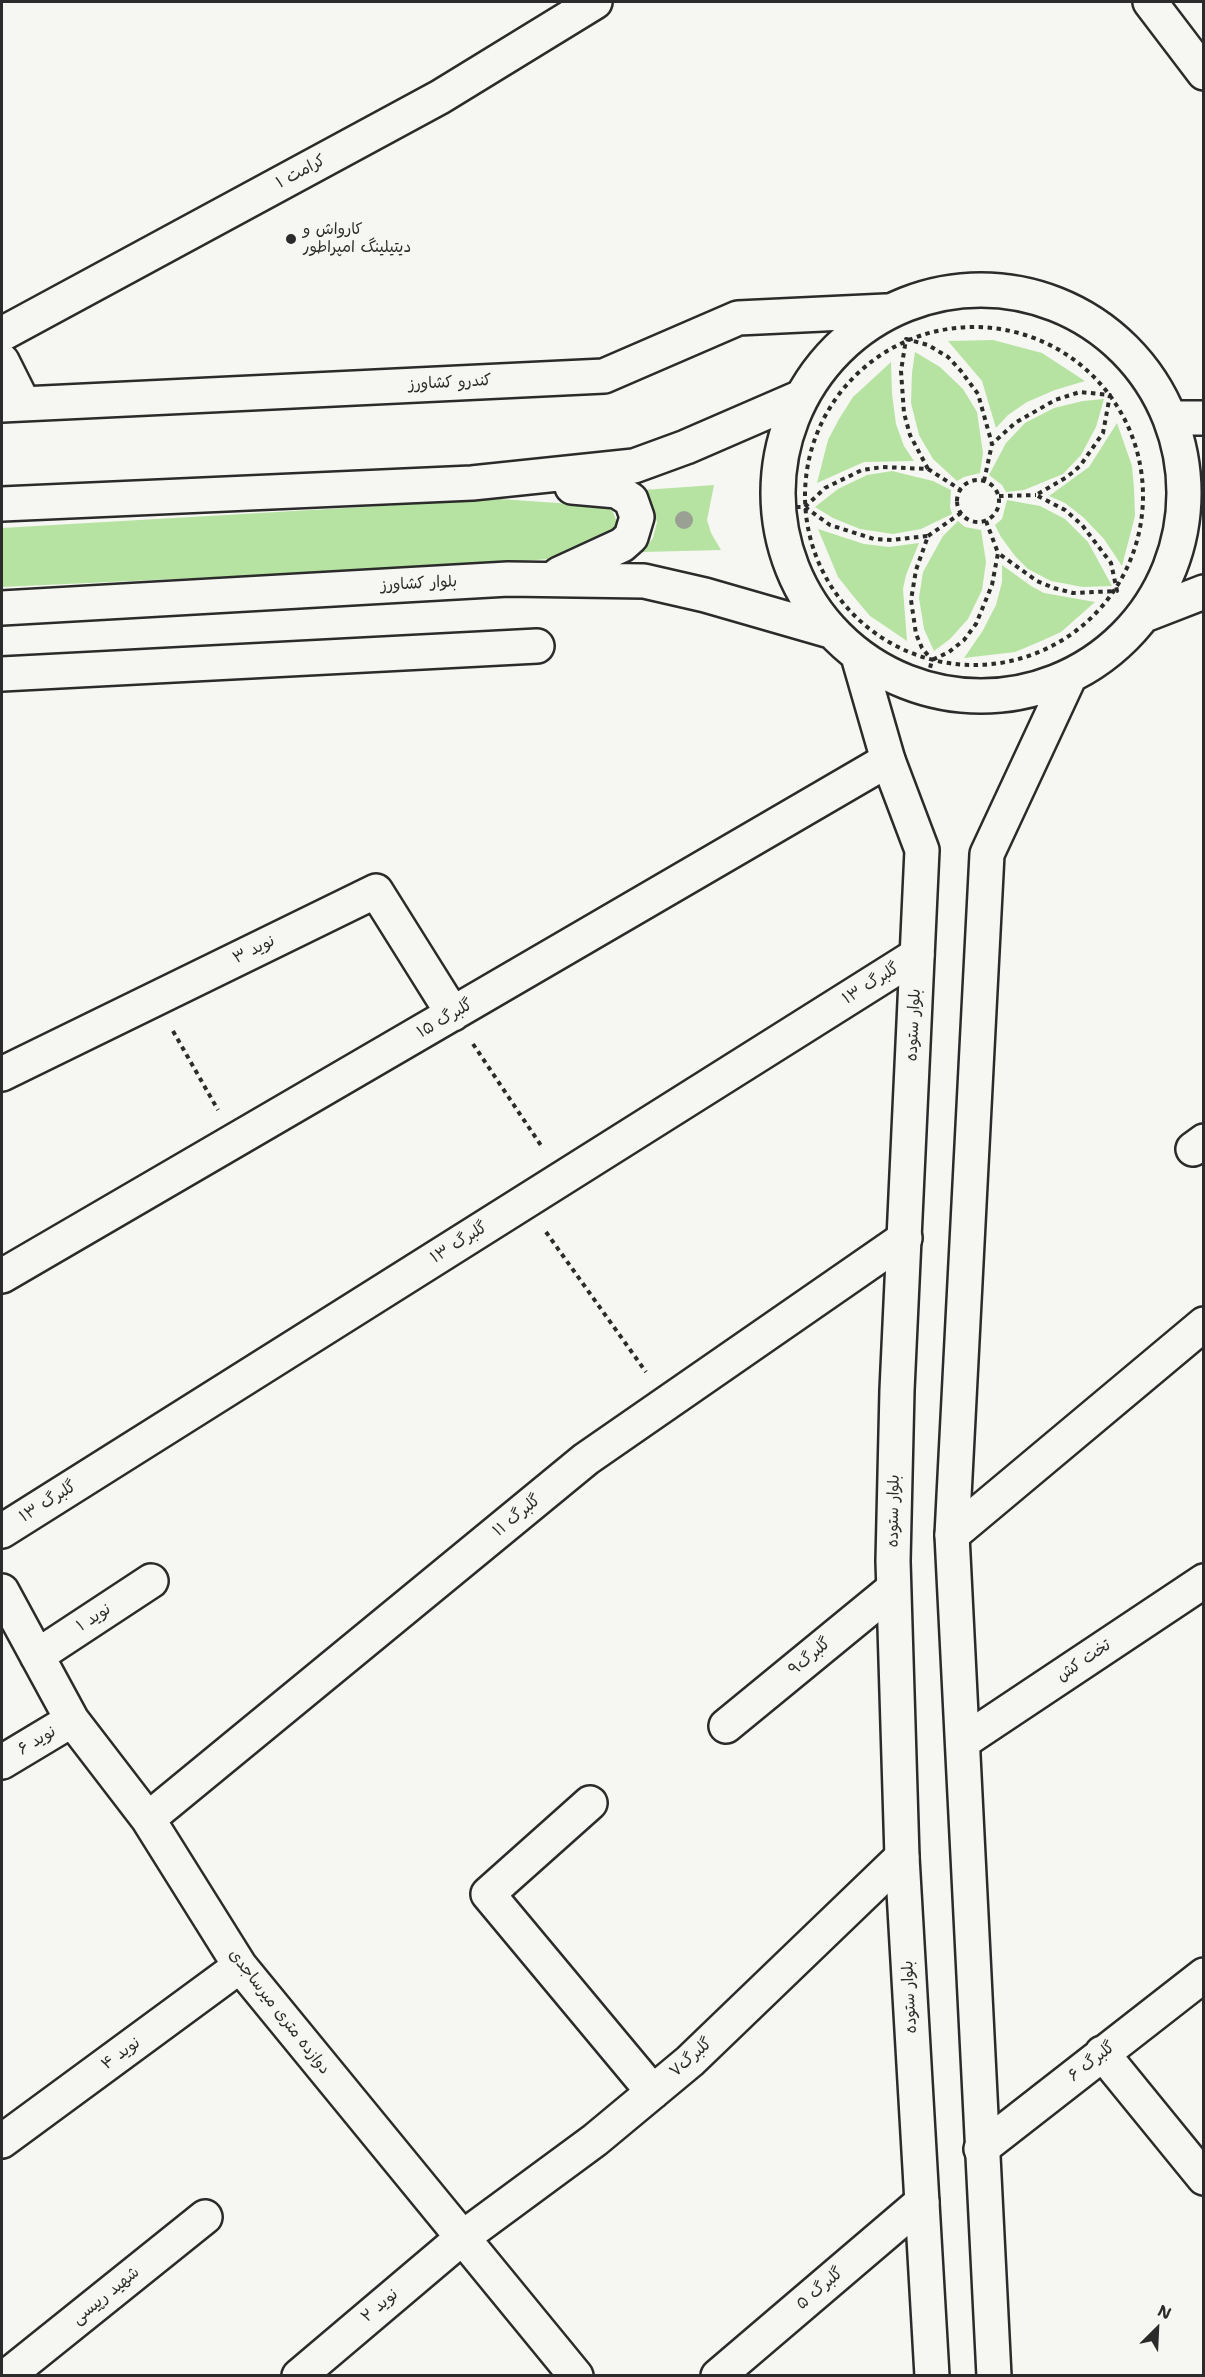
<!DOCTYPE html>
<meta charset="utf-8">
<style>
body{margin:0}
#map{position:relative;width:1205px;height:2377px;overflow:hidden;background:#f6f6f2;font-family:"Shantell Sans",sans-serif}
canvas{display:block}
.frame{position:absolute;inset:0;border:3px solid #2b2b2b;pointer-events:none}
.north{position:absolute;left:1127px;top:2299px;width:60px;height:60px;-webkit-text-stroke:4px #f6f6f2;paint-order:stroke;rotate:24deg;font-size:16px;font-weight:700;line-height:24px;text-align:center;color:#2b2b2b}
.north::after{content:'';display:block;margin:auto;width:21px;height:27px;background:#2b2b2b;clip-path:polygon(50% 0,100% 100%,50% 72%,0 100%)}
</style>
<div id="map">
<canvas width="1205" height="2377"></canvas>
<div class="frame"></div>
<div class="north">N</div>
</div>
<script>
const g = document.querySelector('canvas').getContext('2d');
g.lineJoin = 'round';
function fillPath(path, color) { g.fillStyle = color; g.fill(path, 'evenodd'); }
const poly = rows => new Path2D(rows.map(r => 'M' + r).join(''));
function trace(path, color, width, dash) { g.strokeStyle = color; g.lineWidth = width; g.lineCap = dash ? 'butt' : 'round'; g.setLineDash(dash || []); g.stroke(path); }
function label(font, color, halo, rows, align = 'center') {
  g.font = font + ' "Shantell Sans","Playpen Sans Arabic",sans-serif'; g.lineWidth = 4.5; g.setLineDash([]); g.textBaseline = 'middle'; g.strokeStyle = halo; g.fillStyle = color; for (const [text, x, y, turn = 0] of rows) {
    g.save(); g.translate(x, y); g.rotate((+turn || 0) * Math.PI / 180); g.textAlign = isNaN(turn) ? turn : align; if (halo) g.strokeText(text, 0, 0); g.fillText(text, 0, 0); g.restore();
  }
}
fillPath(poly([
 [993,340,1042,353,1085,381,1055,390,1027,402,1008,415,996,428,982,381,948,341],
 [915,352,940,367,963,389,977,412,983,453,980,473,964,477,957,481,933,459,919,435,911,403,912,373],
 [891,362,892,394,896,424,904,446,914,461,864,462,817,483,828,440,839,419,853,397],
 [1104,399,1096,427,1081,455,1063,474,1024,490,1006,492,1002,485,989,475,1006,443,1025,423,1054,408,1083,401],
 [1117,423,1132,466,1134,489,1135,516,1122,566,1104,539,1083,517,1065,503,1049,496,1089,467],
 [892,471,933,481,951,490,950,507,952,514,921,529,893,534,860,529,833,518,815,507,838,489,867,475],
 [714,485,707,520,711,533,721,550,642,552,653,538,657,522,652,504,644,490],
 [500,499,601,506,612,510,617,522,614,531,568,556,548,559,475,565,2,587,2,528],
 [1007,500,1040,506,1065,519,1088,542,1112,586,1083,587,1051,581,1028,569,1015,556,1001,537,995,525,1002,519],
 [958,521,965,527,981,530,986,562,982,590,968,619,950,639,934,651,924,629,919,598,923,572,943,536],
 [818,529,864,544,889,547,919,543,906,575,903,589,907,641,870,616,854,597,838,577],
 [1002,565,1031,586,1044,593,1095,602,1061,632,1039,642,1015,652,964,658,982,632,996,605,1002,582]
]), '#b6e3a1');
const minor = poly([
 [1150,2,1204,73],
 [2,334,440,97,595,2],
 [2,361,23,403],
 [2,405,604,376,738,318,886,311],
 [2,674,537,646],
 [2,1074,376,891,453,1014],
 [1193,1149,1204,1141],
 [2,1276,888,760],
 [2,1531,917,955],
 [952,1535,1204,1324],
 [2,1591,72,1720,148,1819,240,1966,576,2376],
 [37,1656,151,1581],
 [726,1726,893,1589],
 [964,1741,1204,1581],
 [2,1762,72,1720],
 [590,1803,488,1894,653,2092],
 [148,1819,586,1459,905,1238],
 [1102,2053,1204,2178],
 [2,2141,240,1966],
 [981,2149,1204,1975],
 [7,2376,205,2217],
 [299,2376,462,2238,595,2140,690,2061,902,1857],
 [718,2376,922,2202]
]);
const major = poly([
 '778 493a203 203 0 1 1 406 0a203 203 0 1 1-406 0Z',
 [1172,418,1204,418],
 [2,504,472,483,634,466,686,447,799,398],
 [559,574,622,545,631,537,637,517,631,500,617,491,572,487],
 [2,608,508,579,644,581,705,595,830,631],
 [1147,614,1204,592],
 [858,656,888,760,922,850,897,1390,893,1561,902,1857,932,2376],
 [994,2376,952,1535,987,854,1069,678]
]);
trace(minor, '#2b2b2b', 38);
trace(major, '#2b2b2b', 38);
trace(poly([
 '805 496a169 169 0 1 1 338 0a169 169 0 1 1-338 0Z',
 [928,469,961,490],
 '957 501a21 21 0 1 1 42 0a21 21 0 1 1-42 0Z',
 [984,481,992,444],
 [999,496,1036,495],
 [778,507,805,507,830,525,874,539,892,540,928,536,916,570,911,600,916,634,922,648,931,659],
 [805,507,825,488,862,470,883,467,928,469,910,435,904,413,901,371,906,339,928,345,948,357,961,371,978,394,992,444,1015,423,1055,400,1080,392,1110,395,1103,433,1080,466,1067,477,1036,495,1065,510,1082,525,1111,563,1117,591,1073,593,1054,588,1037,581,998,553,992,585,976,624,964,640,949,652,932,660,925,688],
 [986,521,998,553],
 [928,536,961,513],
 [173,1031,218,1110],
 [473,1044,542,1147],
 [546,1232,646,1372]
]), '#2b2b2b', 4, [4.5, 4.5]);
trace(minor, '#f6f6f2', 33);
trace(major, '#f6f6f2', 33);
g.fillStyle = '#9aa094';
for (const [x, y] of [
 [684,520]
]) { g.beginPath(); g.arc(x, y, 9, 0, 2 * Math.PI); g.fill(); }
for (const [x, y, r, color] of [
 [291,239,6,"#2b2b2b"]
]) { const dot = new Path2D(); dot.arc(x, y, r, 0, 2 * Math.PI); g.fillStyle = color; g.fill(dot); trace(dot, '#f6f6f2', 2); }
label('16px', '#2b2b2b', '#f6f6f2', [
 ["کرامت ۱",301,172,-28],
 ["کندرو کشاورز",450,383,-3],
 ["بلوار کشاورز",419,584,-3],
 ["نوید ۳",254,950,-26],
 ["گلبرگ ۱۳",871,984,-32],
 ["گلبرگ ۱۵",445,1019,-30],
 ["بلوار ستوده",914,1025,-87],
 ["گلبرگ ۱۳",459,1243,-32],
 ["گلبرگ ۱۳",48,1502,-32],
 ["بلوار ستوده",894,1511,-89],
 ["گلبرگ ۱۱",517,1516,-39],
 ["نوید ۱",94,1618,-33],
 ["گلبرگ۹",810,1657,-40],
 ["تخت کش",1084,1661,-34],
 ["نوید ۶",37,1741,-31],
 ["بلوار ستوده",910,1997,-93],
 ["دوازده متری میرساجدی",279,2012,52],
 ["نوید ۴",121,2054,-36],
 ["گلبرگ۷",691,2058,-41],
 ["گلبرگ ۶",1092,2062,-38],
 ["گلبرگ ۵",820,2289,-40],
 ["شهید رپیسی",106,2296,-39],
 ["نوید ۲",380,2306,-40]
]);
label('16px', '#2b2b2b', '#f6f6f2', [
 ["کارواش و",303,230],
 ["دیتیلینگ امپراطور",303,248]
], 'left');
</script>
